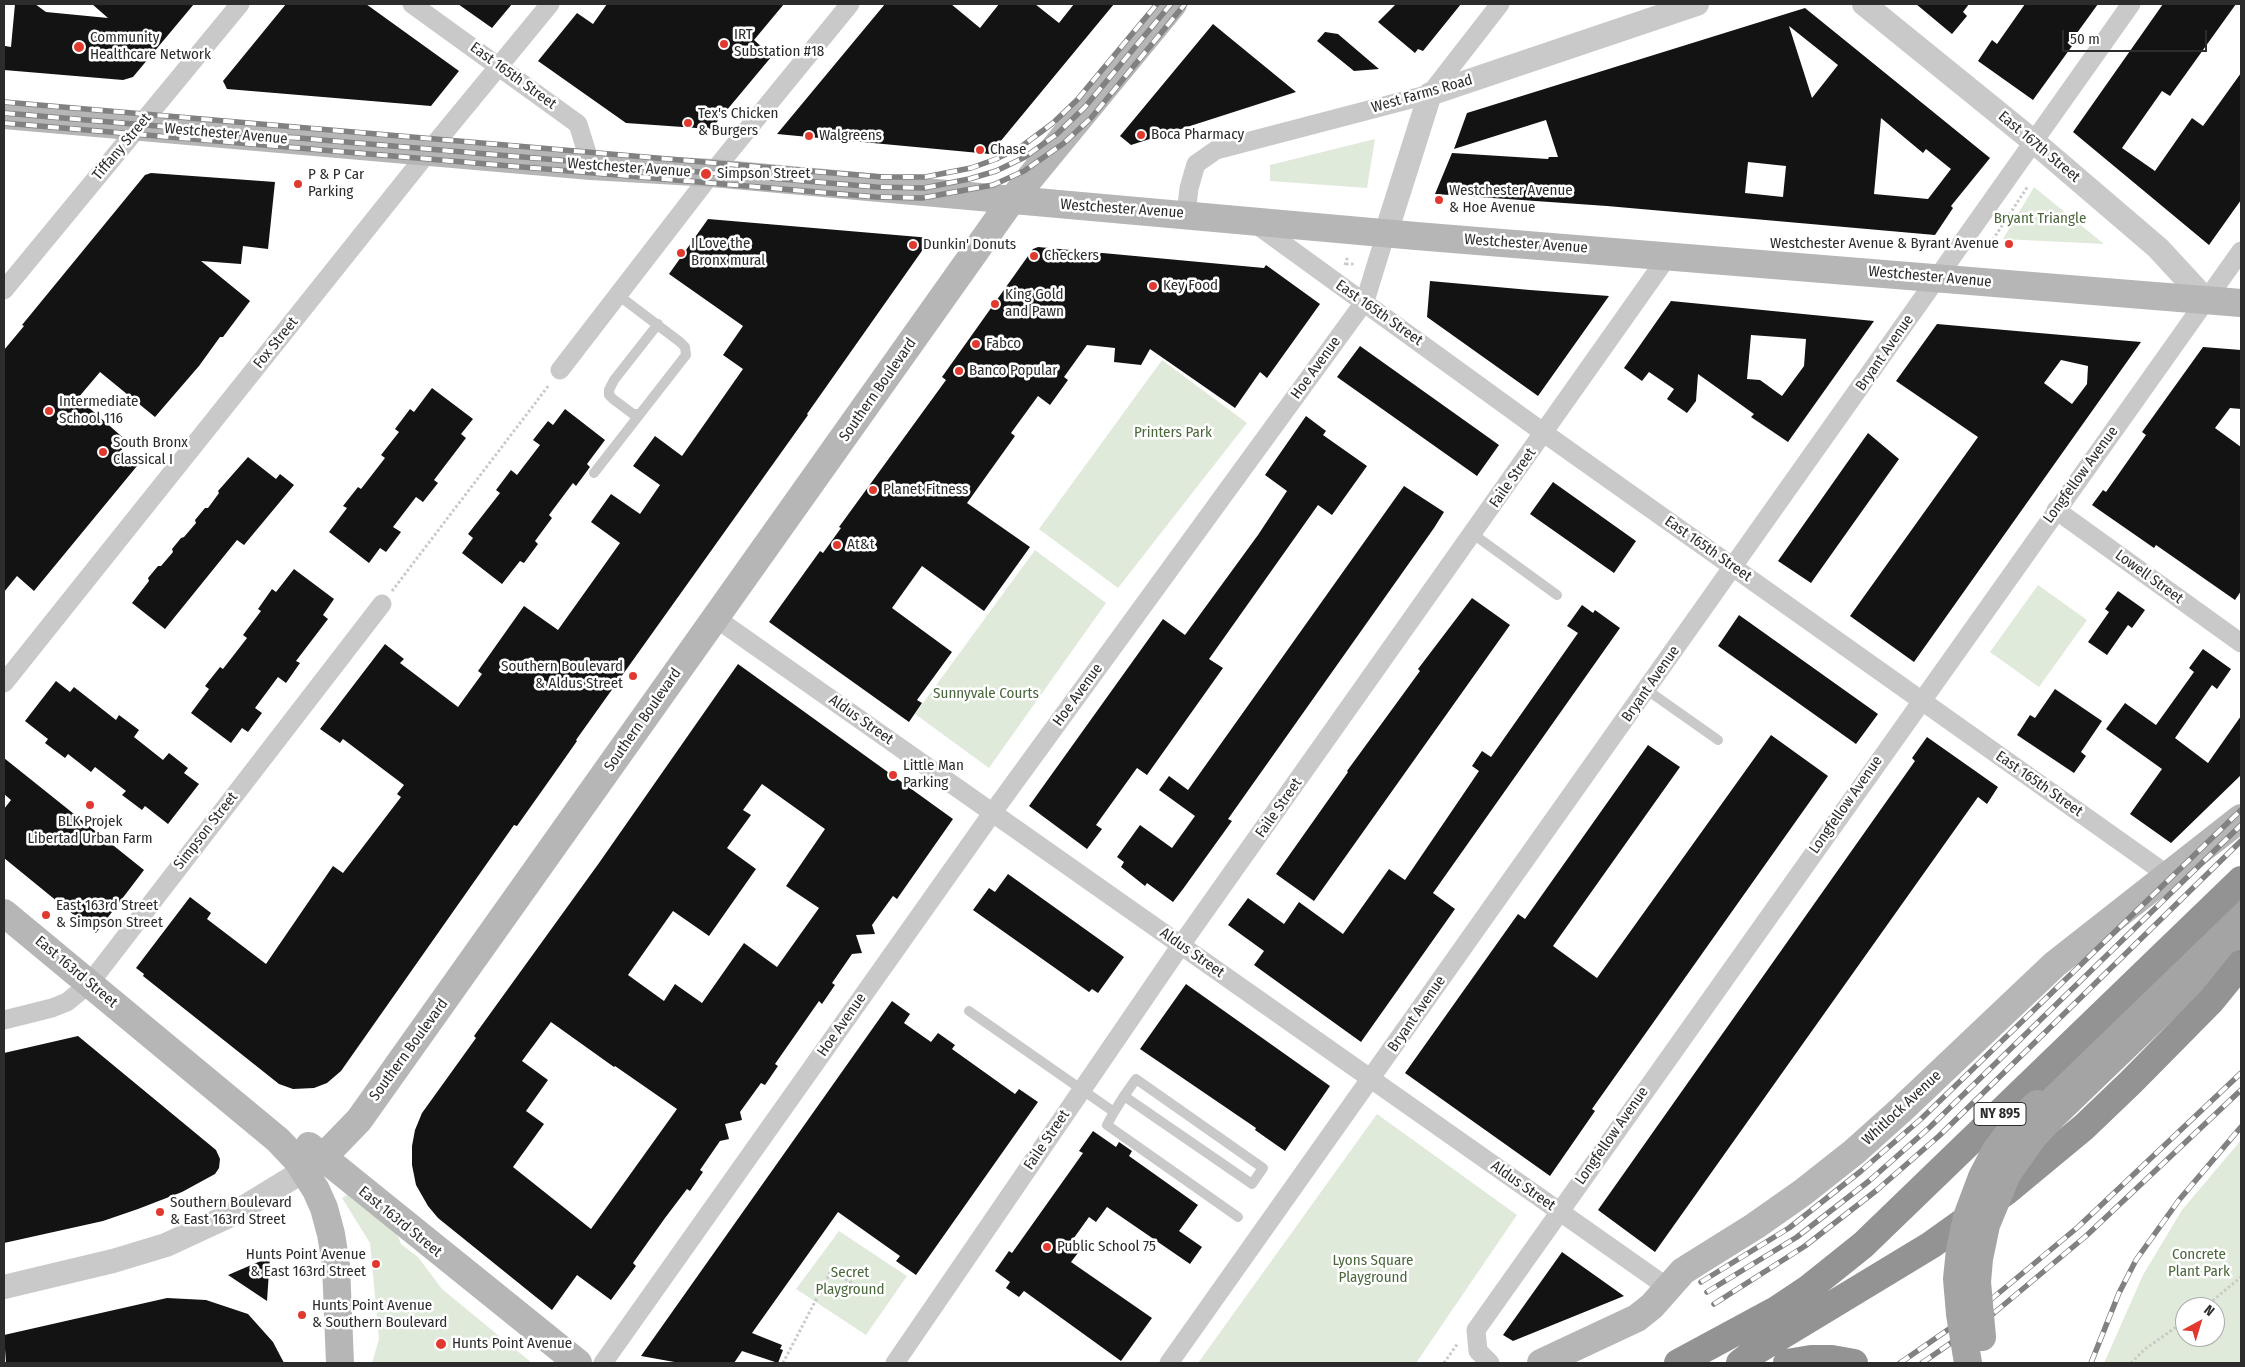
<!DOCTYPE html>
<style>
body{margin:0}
#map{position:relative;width:2245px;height:1367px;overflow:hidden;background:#fff;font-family:"Fira Sans Condensed",sans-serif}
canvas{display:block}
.frame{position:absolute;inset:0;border:5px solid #2c2c2c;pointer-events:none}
.north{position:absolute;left:2175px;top:1297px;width:50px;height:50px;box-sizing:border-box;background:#fff;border:1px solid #ababab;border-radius:50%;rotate:39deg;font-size:14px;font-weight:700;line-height:20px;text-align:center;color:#2c2c2c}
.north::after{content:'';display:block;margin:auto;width:18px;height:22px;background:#e2392f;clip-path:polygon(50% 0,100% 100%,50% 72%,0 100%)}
.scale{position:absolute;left:2062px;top:30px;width:145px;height:22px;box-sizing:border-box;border:2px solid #2c2c2c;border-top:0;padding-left:6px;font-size:15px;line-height:18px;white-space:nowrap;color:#2c2c2c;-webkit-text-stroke:4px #fff;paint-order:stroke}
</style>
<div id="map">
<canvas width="2245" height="1367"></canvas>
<div class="frame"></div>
<div class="north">N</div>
<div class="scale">50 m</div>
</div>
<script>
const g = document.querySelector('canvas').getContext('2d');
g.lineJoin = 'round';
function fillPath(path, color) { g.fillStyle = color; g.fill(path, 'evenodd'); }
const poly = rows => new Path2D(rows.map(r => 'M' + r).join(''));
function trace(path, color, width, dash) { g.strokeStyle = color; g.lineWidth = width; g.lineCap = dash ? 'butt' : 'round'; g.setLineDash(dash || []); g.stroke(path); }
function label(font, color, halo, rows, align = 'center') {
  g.font = font + ' "Fira Sans Condensed",sans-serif'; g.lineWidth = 5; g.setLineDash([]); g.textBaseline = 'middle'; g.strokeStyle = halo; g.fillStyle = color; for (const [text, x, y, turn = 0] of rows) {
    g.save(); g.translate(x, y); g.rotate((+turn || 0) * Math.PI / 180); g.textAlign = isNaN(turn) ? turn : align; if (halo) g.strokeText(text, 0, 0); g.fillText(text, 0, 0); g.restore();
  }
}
fillPath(poly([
 [1375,139,1367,188,1270,181,1270,165],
 [2034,187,2104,244,2003,239],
 [1162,360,1247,423,1118,588,1039,529],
 [1035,550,1106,603,989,768,915,714],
 [2038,585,2087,620,2039,687,1990,652],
 [1377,1114,1517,1215,1416,1363,1198,1363],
 [2241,1140,2241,1363,2104,1363,2143,1275,2182,1210],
 [2185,1307,2215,1307,2215,1337,2185,1337],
 [352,1192,391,1220,401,1244,418,1257,442,1289,532,1363,372,1363,379,1339,370,1243,342,1198],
 [839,1231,907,1276,866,1335,796,1289]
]), '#e0eada');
fillPath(poly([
 [15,4,35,4,46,12,108,18,92,4,194,4,133,77,123,80,4,70,5,46,11,47],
 [286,4,366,4,459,71,431,106,227,89,223,81],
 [458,4,512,4,492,28],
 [607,4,784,4,754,40,772,56,711,129,626,123,538,61,577,13,593,24],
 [885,4,951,4,980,28,999,4,1035,4,1059,23,1074,4,1114,4,990,154,777,134],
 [1396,4,1461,4,1423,51,1418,49,1415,53,1378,22],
 [1916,4,1969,4,1963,12,1967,16,1952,34],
 [2025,4,2098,4,2077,33,2080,35,2033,100,1978,61,1992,40,1997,44],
 [2163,4,2236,4,2170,96,2162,91,2122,148,2155,171,2192,118,2203,126,2241,73,2241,200,2209,245,2073,132],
 [1805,8,1990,158,1951,206,1953,208,1935,235,1607,206,1435,194,1452,153,1548,159,1549,157,1558,157,1546,120,1454,149,1467,113],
 [1789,26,1838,65,1812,98],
 [1881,118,1923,153,1926,149,1951,169,1928,199,1874,194],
 [1748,162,1786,166,1783,197,1745,193],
 [1213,24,1296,92,1131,145,1120,136],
 [1325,32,1338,34,1379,69,1354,71,1317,41],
 [151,173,275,182,268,249,243,246,241,264,201,261,250,301,223,337,220,337,199,366,155,417,100,372,78,398,128,442,120,452,137,466,34,591,17,576,4,592,4,350,24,326,22,325,145,175],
 [708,219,931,238,807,414,808,415,576,740,577,741,551,778,517,826,514,825,341,1071,327,1083,314,1088,293,1089,279,1084,143,976,144,974,136,968,190,897,211,913,207,919,266,964,333,866,343,873,401,797,397,794,404,785,343,739,340,743,320,729,385,644,404,659,400,663,458,707,482,674,478,671,524,606,558,630,620,543,591,522,611,494,640,514,660,485,633,466,655,436,682,456,743,369,723,355,743,326,669,274],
 [1038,247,1264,268,1266,265,1320,304,1267,378,1260,372,1235,408,1150,349,1141,365,1114,362,1115,348,1087,345,1064,377,1068,380,1050,405,1038,396,1011,433,1015,436,967,503,1030,547,984,611,922,566,892,608,952,652,917,700,922,703,909,722,769,622,820,551,823,553,841,528,839,527,946,380,942,377,1033,249],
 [1430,281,1530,290,1609,296,1538,396,1427,317],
 [1671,301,1722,306,1874,321,1788,442,1751,417,1754,414,1698,374,1696,401,1687,413,1667,399,1674,389,1649,372,1642,381,1624,368],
 [1751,335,1806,339,1804,366,1782,396,1760,380,1747,379],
 [1937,324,2141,342,1914,662,1850,616,1978,437,1896,381],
 [2061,360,2088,366,2087,384,2072,404,2044,383],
 [1360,346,1499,445,1477,476,1337,377],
 [2203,347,2241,350,2241,409,2230,408,2215,428,2241,447,2241,591,2235,600,2156,545,2154,548,2092,505,2103,490,2106,492,2146,435,2142,432],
 [432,388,473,419,461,434,466,438,434,480,438,483,423,502,416,497,393,527,401,532,386,552,380,548,369,563,329,532,347,508,343,506,358,487,361,489,385,458,381,455,399,432,395,429,410,409,414,412],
 [565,409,605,440,587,464,590,467,576,486,573,483,549,515,552,518,535,541,538,544,524,563,520,561,502,584,462,553,473,538,468,534,500,493,496,490,511,470,517,475,540,445,533,440,548,421,553,425],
 [1306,416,1326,431,1323,435,1367,466,1332,515,1318,505,1209,659,1223,668,1147,775,1137,768,1096,825,1102,829,1087,849,1029,806,1163,619,1185,635,1258,535,1287,491,1265,475],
 [1868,433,1899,459,1811,583,1778,561],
 [248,457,276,479,280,474,294,485,244,545,237,540,165,629,132,603,149,581,148,578,158,566,161,566,173,552,172,549,181,538,184,537,196,523,195,520,205,508,208,508,219,493,218,491],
 [1553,482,1636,541,1614,573,1530,514],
 [1404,486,1444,512,1434,528,1228,819,1232,821,1183,889,1173,902,1147,883,1145,886,1121,867,1124,862,1117,857,1140,825,1172,848,1195,816,1159,790,1169,776,1188,790],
 [294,569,334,599,323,615,328,619,296,661,300,663,286,683,278,677,255,708,262,713,248,732,242,728,231,743,191,713,209,689,205,686,220,667,223,669,247,638,243,635,261,611,258,609,272,589,276,592],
 [2118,591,2145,610,2132,628,2128,625,2107,655,2088,642,2109,612,2105,609],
 [1472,598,1510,625,1314,901,1276,874,1348,772,1347,771,1420,671,1418,669],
 [1582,605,1593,613,1595,610,1620,628,1433,893,1455,909,1361,1042,1254,965,1264,951,1228,925,1248,898,1284,924,1299,902,1343,934,1389,869,1405,880,1479,771,1472,766,1482,751,1491,757,1578,633,1567,626],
 [1739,615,1878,714,1856,744,1718,646],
 [2203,649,2231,669,2217,689,2212,685,2175,738,2208,763,2241,716,2241,775,2171,843,2130,814,2162,769,2106,729,2125,703,2156,725,2194,672,2189,668],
 [738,664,953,819,897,899,893,896,872,925,875,934,856,935,862,953,852,954,832,983,835,985,822,1004,819,1001,775,1064,778,1066,765,1085,761,1083,740,1112,742,1120,725,1124,729,1139,720,1141,700,1170,703,1172,690,1191,687,1189,665,1218,633,1263,636,1266,611,1300,577,1275,552,1310,438,1218,428,1206,416,1185,412,1165,412,1146,415,1130,422,1113,476,1038,474,1036,599,863],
 [762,784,825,829,786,886,819,908,777,967,744,943,702,1003,675,984,664,1001,628,975,673,911,709,936,756,869,727,848,751,815,743,810],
 [551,1022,614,1067,615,1066,677,1109,591,1229,513,1167,544,1124,526,1111,548,1080,522,1061],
 [56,681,70,692,74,687,116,720,119,715,139,730,134,737,163,760,169,753,188,768,184,773,199,784,168,824,145,806,142,810,122,795,126,791,95,767,91,772,68,754,65,758,45,743,48,739,25,721],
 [2055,689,2102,721,2081,752,2086,756,2074,773,2017,735,2030,715,2035,718],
 [1771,735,1828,776,1592,1109,1595,1111,1550,1176,1405,1073,1518,914,1525,919,1648,745,1680,767,1553,946,1597,978],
 [1927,737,1998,787,1987,804,1978,797,1655,1252,1598,1210,1915,761,1912,758],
 [4,758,144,870,96,933,4,858,4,809,11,800,4,794],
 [1008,874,1124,957,1098,993,1092,989,1089,992,973,910,989,888,995,892],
 [1186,984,1330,1086,1285,1151,1255,1130,1256,1128,1140,1049],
 [892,1001,910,1014,904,1023,931,1042,938,1033,955,1045,952,1049,1015,1094,1019,1089,1038,1102,916,1275,896,1261,900,1256,838,1212,752,1333,782,1345,780,1349,783,1350,778,1363,742,1351,734,1363,680,1363,641,1356],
 [78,1036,216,1150,220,1159,219,1168,215,1174,182,1192,138,1209,103,1221,4,1243,4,1053],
 [1093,1131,1116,1147,1119,1142,1132,1151,1129,1156,1198,1205,1179,1231,1202,1247,1190,1264,1107,1207,1096,1222,1089,1217,1071,1242,1081,1249,1071,1262,1152,1318,1121,1361,1024,1291,1019,1297,1006,1288,1010,1282,995,1271,1009,1251,1012,1253,1083,1153,1079,1151],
 [1562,1252,1624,1296,1513,1341,1503,1335],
 [270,1257,267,1301,228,1275],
 [167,1298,206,1300,248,1314,273,1342,284,1363,6,1363,4,1335]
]), '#131313');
trace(poly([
 [1990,244,2028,186],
 [1346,264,1354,264],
 [1345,265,1348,256],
 [392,591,549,385],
 [2205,1307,2241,1277],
 [783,1363,831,1271,861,1288],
 [1444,1363,1458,1343],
 [2131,1363,2145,1349,2185,1321]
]), '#c9c9c9', 3, [2.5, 2.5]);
trace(poly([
 [638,414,633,414,613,399,609,395,609,390,614,380,658,324],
 [594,473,686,355,685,347,680,342,618,295],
 [1473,534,1557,595],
 [1647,690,1718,740],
 [969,1011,1114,1112,1107,1125,1238,1217],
 [1114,1112,1124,1096,1136,1079,1263,1168,1252,1184,1124,1096]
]), '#c9c9c9', 10);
trace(poly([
 [412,4,578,124,591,166],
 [1186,214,1189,188,1196,164,1216,150,1430,94,1500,4],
 [1253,222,1544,433,2169,876],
 [4,290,240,4],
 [560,370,712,173,850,4],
 [2056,510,2241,643],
 [717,619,1667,1287],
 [4,683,429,151,550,4],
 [4,1020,52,1008,67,1002,89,984,382,604],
 [603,1363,993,812,1365,301,1386,233],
 [895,1363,1181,945,1668,256],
 [1169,1363,2131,4],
 [1490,1363,1478,1351,1476,1330,2241,251]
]), '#c9c9c9', 19);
trace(poly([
 [1864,4,2033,141,2158,248,2206,300],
 [1386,233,1430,94,1697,4],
 [4,1287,113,1261,166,1245,233,1214,305,1170]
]), '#c9c9c9', 24);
trace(poly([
 [4,115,591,166,712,173,1416,236,2241,303],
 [4,913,278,1140,297,1160,316,1190,324,1208,331,1234,336,1265,340,1363],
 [309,1146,578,1363],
 [305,1170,329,1151,359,1120,1011,201,1173,4],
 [1541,1363,1637,1318,1652,1306,1683,1271,1755,1226,1802,1193,1854,1152,1902,1109,2055,964,2241,818]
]), '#b6b6b6', 28);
trace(poly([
 [2037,1104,2241,907],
 [2051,1118,2241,935]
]), '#a4a4a4', 28);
trace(poly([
 [1678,1363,1778,1309,1808,1289,1863,1245,2241,880],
 [1740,1363,1756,1351,1931,1245,2008,1190,2084,1127,2131,1082,2211,1001,2241,964],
 [1787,1363,1811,1359,1832,1359,1854,1363]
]), '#939393', 28);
const rail = poly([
 [4,102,808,171,882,177,925,177,971,168,996,159,1022,146,1053,123,1077,100,1157,4],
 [4,113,876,187,924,188,969,179,996,171,1025,157,1057,134,1085,107,1171,4],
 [4,123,876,197,922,198,993,185,1024,171,1064,143,1091,118,1185,4],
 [1701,1282,1789,1228,1861,1171,1921,1119,2241,810],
 [1707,1292,1797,1237,1869,1181,1930,1127,2241,825],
 [1714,1304,1805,1246,1877,1190,1939,1136,2241,841],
 [1900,1363,1988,1302,2078,1227,2241,1073],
 [1922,1363,1994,1313,2086,1236,2241,1090],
 [2091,1363,2119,1293,2136,1260,2179,1200,2241,1127]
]);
trace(rail, '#818181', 5.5);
trace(rail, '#fff', 4, [11]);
trace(poly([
 [1982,1337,1977,1282,1979,1259,1986,1225,2007,1174,2034,1136,2051,1118],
 [1968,1363,1960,1314,1957,1279,1960,1250,1967,1217,1982,1177,1996,1150,2016,1124,2037,1104]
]), '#a4a4a4', 28);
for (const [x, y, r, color] of [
 [724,44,5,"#e2392f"],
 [79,47,6,"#e2392f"],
 [688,123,5,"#e2392f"],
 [1141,135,5,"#e2392f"],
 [809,136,5,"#e2392f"],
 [980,150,5,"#e2392f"],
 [706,174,6,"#e2392f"],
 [298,184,5,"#e2392f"],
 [1439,200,5,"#e2392f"],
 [2009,244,5,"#e2392f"],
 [913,245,5,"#e2392f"],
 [681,253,5,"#e2392f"],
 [1034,256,5,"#e2392f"],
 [1153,286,5,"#e2392f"],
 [995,304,5,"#e2392f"],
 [976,344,5,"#e2392f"],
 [959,371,5,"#e2392f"],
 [49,411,5,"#e2392f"],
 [103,452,5,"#e2392f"],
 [873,490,5,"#e2392f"],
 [837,545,5,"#e2392f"],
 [633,676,5,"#e2392f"],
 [893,775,5,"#e2392f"],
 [90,805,5,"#e2392f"],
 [46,915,5,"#e2392f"],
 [160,1212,5,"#e2392f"],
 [1047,1247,5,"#e2392f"],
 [376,1264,5,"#e2392f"],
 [302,1315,5,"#e2392f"],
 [441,1344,6,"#e2392f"]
]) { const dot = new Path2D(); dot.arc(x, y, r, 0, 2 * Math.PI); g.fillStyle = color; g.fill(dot); trace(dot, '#fff', 2); }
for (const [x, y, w] of [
 [2000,1114,52]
]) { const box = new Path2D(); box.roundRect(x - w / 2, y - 11.5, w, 23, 4); g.fillStyle = '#fff'; g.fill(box); trace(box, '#2c2c2c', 1); }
label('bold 14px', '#2c2c2c', null, [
 ["NY 895",2000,1114]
]);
label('15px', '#2c2c2c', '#fff', [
 ["IRT",734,35],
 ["Substation #18",734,52],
 ["Community",90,38],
 ["Healthcare Network",90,55],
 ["Tex's Chicken",698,114],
 ["& Burgers",698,131],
 ["Boca Pharmacy",1151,135],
 ["Walgreens",819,136],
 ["Chase",990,150],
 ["Simpson Street",717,174],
 ["P & P Car",308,175],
 ["Parking",308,192],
 ["Westchester Avenue",1449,191],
 ["& Hoe Avenue",1449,208],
 ["I Love the",691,244],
 ["Bronx mural",691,261],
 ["Westchester Avenue & Byrant Avenue",1999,244,"right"],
 ["Dunkin' Donuts",923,245],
 ["Checkers",1044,256],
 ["Key Food",1163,286],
 ["King Gold",1005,295],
 ["and Pawn",1005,312],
 ["Fabco",986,344],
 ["Banco Popular",969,371],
 ["Intermediate",59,402],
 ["School 116",59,419],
 ["South Bronx",113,443],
 ["Classical I",113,460],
 ["Planet Fitness",883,490],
 ["At&t",847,545],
 ["Southern Boulevard",623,667,"right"],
 ["& Aldus Street",623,684,"right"],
 ["Little Man",903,766],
 ["Parking",903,783],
 ["BLK Projek",90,822,"center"],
 ["Libertad Urban Farm",90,839,"center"],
 ["East 163rd Street",56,906],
 ["& Simpson Street",56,923],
 ["Southern Boulevard",170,1203],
 ["& East 163rd Street",170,1220],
 ["Public School 75",1057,1247],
 ["Hunts Point Avenue",366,1255,"right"],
 ["& East 163rd Street",366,1272,"right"],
 ["Hunts Point Avenue",312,1306],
 ["& Southern Boulevard",312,1323],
 ["Hunts Point Avenue",452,1344]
], 'left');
label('15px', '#2c2c2c', '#fff', [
 ["East 165th Street",513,76,36],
 ["West Farms Road",1422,94,-16],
 ["Westchester Avenue",226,134,5],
 ["Tiffany Street",122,147,-50],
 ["East 167th Street",2039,147,40],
 ["Westchester Avenue",629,168,4],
 ["Westchester Avenue",1122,209,4],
 ["Westchester Avenue",1526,244,4],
 ["Westchester Avenue",1930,277,5],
 ["East 165th Street",1379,313,35],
 ["Fox Street",276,343,-51],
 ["Bryant Avenue",1885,353,-55],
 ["Hoe Avenue",1316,368,-54],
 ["Southern Boulevard",878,390,-55],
 ["Longfellow Avenue",2081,475,-54],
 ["Faile Street",1513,478,-55],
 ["East 165th Street",1708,549,35],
 ["Lowell Street",2149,577,36],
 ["Bryant Avenue",1651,684,-55],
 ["Hoe Avenue",1078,695,-54],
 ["Southern Boulevard",643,720,-55],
 ["Aldus Street",861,720,35],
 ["East 165th Street",2039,784,35],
 ["Longfellow Avenue",1846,805,-55],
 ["Faile Street",1279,808,-55],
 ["Simpson Street",206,831,-52],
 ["Aldus Street",1192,953,35],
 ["East 163rd Street",76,972,40],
 ["Bryant Avenue",1417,1014,-55],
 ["Hoe Avenue",842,1025,-55],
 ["Southern Boulevard",409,1050,-54],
 ["Whitlock Avenue",1902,1108,-43],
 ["Longfellow Avenue",1612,1136,-55],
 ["Faile Street",1047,1140,-56],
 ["Aldus Street",1523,1186,35],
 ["East 163rd Street",400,1222,39]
]);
label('15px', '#4a673b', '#fff', [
 ["Bryant Triangle",2040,219],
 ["Printers Park",1173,433],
 ["Sunnyvale Courts",986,694],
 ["Concrete",2199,1255],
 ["Plant Park",2199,1272],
 ["Lyons Square",1373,1261],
 ["Playground",1373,1278],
 ["Secret",850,1273],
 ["Playground",850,1290]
]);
</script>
